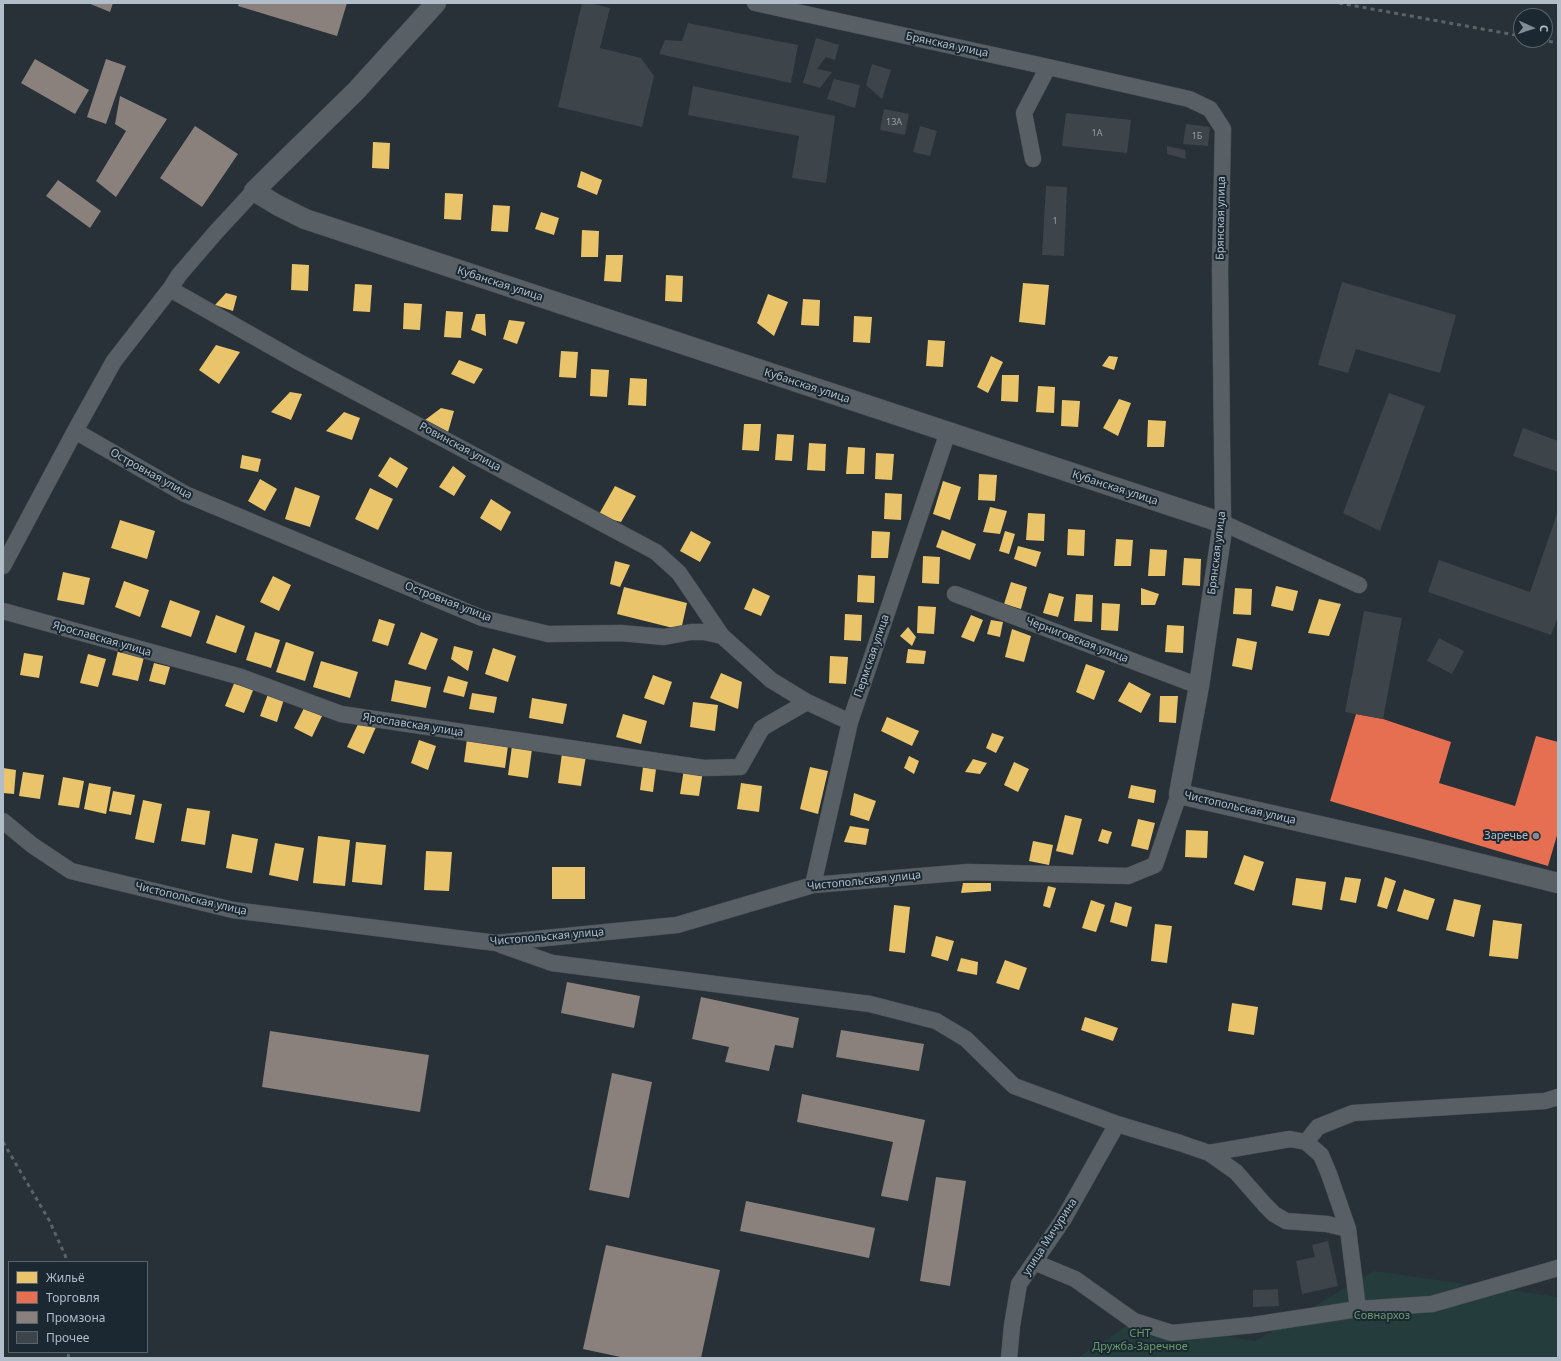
<!DOCTYPE html>
<meta charset="utf-8">
<style>
body{margin:0}
#map{position:relative;width:1561px;height:1361px;overflow:hidden;background:#283137;font-family:"Noto Sans",sans-serif}
canvas{display:block}
.frame{position:absolute;inset:0;border:4px solid #b1bec9;pointer-events:none}
.legend{position:absolute;left:8px;top:1261px;width:140px;height:92px;box-sizing:border-box;background:#1b2832;border:1px solid #57646e;margin:0;padding:5px 7px;list-style:none;font-size:12px;color:#b1bec9}
.legend li{display:flex;align-items:center;gap:8px;height:20px}
.legend b{width:20px;border:1px solid #57646e}
.north{position:absolute;left:1513px;top:8px;width:40px;height:40px;box-sizing:border-box;background:#1b2832;border:1px solid #57646e;border-radius:50%;rotate:93deg;font-size:11px;font-weight:700;line-height:16px;text-align:center;color:#b1bec9}
.north::after{content:'';display:block;margin:auto;width:14px;height:18px;background:#818d96;clip-path:polygon(50% 0,100% 100%,50% 72%,0 100%)}
</style>
<div id="map">
<canvas width="1561" height="1361"></canvas>
<div class="frame"></div>
<ul class="legend">
<li><b style="height:11px;background:#e9c46a"></b>Жильё</li>
<li><b style="height:11px;background:#e76f51"></b>Торговля</li>
<li><b style="height:11px;background:#8a817c"></b>Промзона</li>
<li><b style="height:11px;background:#3d454a"></b>Прочее</li>
</ul>
<div class="north">С</div>
</div>
<script>
const g = document.querySelector('canvas').getContext('2d');
g.lineJoin = 'round';
function fillPath(path, color) { g.fillStyle = color; g.fill(path, 'evenodd'); }
const poly = rows => new Path2D(rows.map(r => 'M' + r).join(''));
function trace(path, color, width, dash) { g.strokeStyle = color; g.lineWidth = width; g.lineCap = dash ? 'butt' : 'round'; g.setLineDash(dash || []); g.stroke(path); }
function label(font, color, halo, rows, align = 'center') {
  g.font = font + ' "Noto Sans",sans-serif'; g.lineWidth = 4; g.setLineDash([]); g.textBaseline = 'middle'; g.strokeStyle = halo; g.fillStyle = color; for (const [text, x, y, turn = 0] of rows) {
    g.save(); g.translate(x, y); g.rotate((+turn || 0) * Math.PI / 180); g.textAlign = isNaN(turn) ? turn : align; if (halo) g.strokeText(text, 0, 0); g.fillText(text, 0, 0); g.restore();
  }
}
fillPath(poly([
 [1374,1271,1558,1297,1558,1358,1077,1358,1134,1321,1255,1341]
]), '#253c3c');
fillPath(poly([
 [373,142,390,143,389,169,372,168],
 [581,171,602,180,597,195,577,187],
 [445,193,463,194,461,220,444,219],
 [493,205,510,206,508,232,491,231],
 [541,212,559,218,554,235,535,229],
 [582,230,599,231,598,257,581,257],
 [606,255,623,255,621,282,604,281],
 [292,264,309,265,308,291,291,290],
 [666,275,683,276,682,302,665,301],
 [1023,283,1049,285,1045,325,1019,322],
 [355,284,372,285,370,312,353,311],
 [226,293,237,296,233,311,215,305],
 [768,294,788,302,774,336,757,323],
 [803,299,820,300,819,326,801,325],
 [404,303,422,304,420,330,403,329],
 [446,311,463,312,461,338,444,337],
 [476,314,485,314,486,336,471,330],
 [854,316,872,317,870,343,853,342],
 [509,320,525,322,517,344,503,339],
 [928,340,945,341,943,367,926,366],
 [216,345,240,352,219,384,199,370],
 [561,351,578,352,576,378,559,377],
 [991,356,1003,362,988,393,977,387],
 [1109,356,1118,357,1114,370,1102,366],
 [459,360,483,369,474,384,451,374],
 [591,369,609,370,607,397,590,396],
 [1002,375,1019,375,1018,402,1001,401],
 [630,378,647,379,646,406,628,405],
 [1038,386,1055,387,1054,413,1036,412],
 [290,392,302,394,291,420,271,412],
 [1119,399,1131,403,1118,436,1103,428],
 [1062,400,1080,401,1078,427,1061,426],
 [441,408,454,411,448,432,425,420],
 [344,412,360,418,352,440,326,431],
 [1148,420,1166,421,1164,447,1147,447],
 [744,424,761,424,759,451,742,450],
 [777,434,794,435,792,461,775,460],
 [809,443,826,444,825,471,807,470],
 [848,447,865,448,864,474,846,474],
 [876,453,894,454,892,480,875,479],
 [242,455,261,459,258,472,240,468],
 [390,457,408,468,397,488,378,476],
 [453,466,466,476,454,496,439,487],
 [979,474,997,475,995,501,978,500],
 [260,479,277,489,265,511,248,501],
 [943,481,961,487,950,520,933,514],
 [615,486,636,496,621,522,598,516],
 [295,487,320,496,310,527,285,519],
 [370,488,393,499,378,530,355,519],
 [885,493,902,494,901,520,884,519],
 [491,499,511,512,501,531,480,518],
 [990,507,1007,511,1000,534,983,532],
 [1028,513,1045,514,1044,541,1026,540],
 [120,520,155,531,147,559,111,548],
 [1068,529,1085,530,1084,556,1067,555],
 [942,530,976,544,970,560,936,547],
 [691,531,711,542,700,562,680,551],
 [872,531,890,532,888,558,871,558],
 [1005,531,1015,534,1009,554,999,551],
 [1116,539,1133,540,1131,566,1114,566],
 [1018,546,1041,552,1036,567,1014,559],
 [1150,549,1167,550,1165,576,1148,576],
 [923,556,940,557,939,584,922,583],
 [1184,558,1201,559,1200,586,1182,585],
 [615,561,630,565,620,587,610,584],
 [63,572,90,578,84,605,57,600],
 [858,575,875,576,874,603,857,602],
 [273,576,291,585,279,611,260,602],
 [124,581,149,590,140,617,115,607],
 [1011,582,1027,587,1021,609,1004,604],
 [1276,586,1298,591,1293,611,1271,606],
 [624,587,687,603,681,630,617,614],
 [753,588,770,596,761,616,744,609],
 [1141,588,1159,594,1155,605,1141,605],
 [1235,588,1252,589,1251,615,1233,614],
 [1049,593,1064,597,1058,617,1043,613],
 [1076,594,1093,595,1092,622,1074,621],
 [1319,599,1341,604,1329,636,1308,633],
 [170,600,200,611,191,637,161,627],
 [1102,603,1120,604,1118,631,1101,630],
 [918,606,936,607,934,634,917,633],
 [845,614,862,615,861,641,844,640],
 [216,615,245,626,236,653,206,643],
 [971,615,983,620,974,642,961,637],
 [379,619,395,624,388,646,372,641],
 [991,620,1003,622,1000,637,987,634],
 [1167,625,1184,626,1183,653,1165,652],
 [908,627,916,637,912,646,900,636],
 [1012,629,1031,636,1024,662,1005,657],
 [255,632,280,640,271,668,246,660],
 [421,632,438,639,426,670,408,664],
 [1237,638,1257,642,1252,670,1232,666],
 [286,642,314,652,305,681,276,672],
 [454,646,473,651,468,671,451,659],
 [493,648,516,656,508,682,485,674],
 [908,649,926,651,924,664,906,663],
 [118,651,144,657,138,681,112,675],
 [24,653,43,656,39,678,20,675],
 [88,654,106,659,98,687,80,683],
 [830,656,848,657,846,684,829,683],
 [321,661,358,672,350,698,313,687],
 [154,663,170,667,165,685,149,681],
 [1086,664,1105,671,1094,700,1076,692],
 [721,673,742,682,738,709,710,698],
 [653,675,672,682,664,705,644,698],
 [448,676,468,682,464,697,443,692],
 [395,680,431,687,426,708,391,701],
 [235,681,254,688,244,713,225,706],
 [1129,682,1151,694,1141,713,1118,701],
 [472,693,497,697,494,713,469,709],
 [268,694,284,699,277,722,260,716],
 [1160,696,1178,696,1176,723,1159,722],
 [532,698,567,704,563,724,529,718],
 [693,702,718,705,715,731,690,727],
 [304,708,322,716,312,737,294,728],
 [623,714,647,721,641,744,616,737],
 [887,717,919,731,912,746,881,731],
 [360,720,376,727,364,754,347,747],
 [992,733,1004,737,996,753,986,748],
 [467,739,508,746,505,768,464,762],
 [419,740,436,746,428,770,411,763],
 [512,746,532,749,528,778,508,775],
 [562,753,586,756,581,786,558,783],
 [909,756,919,761,914,774,904,768],
 [973,759,987,763,980,774,965,772],
 [1014,762,1029,769,1018,792,1004,785],
 [643,767,656,769,653,792,640,790],
 [810,767,828,771,818,814,800,809],
 [3,768,16,770,14,794,3,793],
 [684,769,703,771,699,796,680,794],
 [23,772,44,775,40,799,19,796],
 [63,777,84,781,79,808,58,805],
 [89,783,111,787,106,814,84,809],
 [741,783,762,786,759,812,737,809],
 [1131,785,1156,790,1154,803,1128,798],
 [113,791,135,795,131,815,109,811],
 [854,793,876,801,869,821,850,815],
 [143,800,162,804,154,843,135,839],
 [187,808,210,811,205,845,181,841],
 [1065,815,1082,819,1073,855,1056,851],
 [1138,819,1155,823,1148,850,1131,846],
 [850,826,869,829,866,845,844,842],
 [1102,829,1112,832,1108,844,1098,841],
 [1186,830,1208,831,1207,858,1185,857],
 [232,834,258,839,252,873,226,868],
 [318,836,350,840,345,886,313,883],
 [1033,841,1053,845,1049,865,1029,861],
 [356,842,386,845,382,885,352,882],
 [275,843,304,848,298,881,269,875],
 [426,851,452,852,449,891,424,890],
 [1244,855,1264,862,1254,891,1234,884],
 [552,867,585,867,585,899,552,899],
 [1345,877,1361,879,1356,903,1340,900],
 [1385,877,1396,881,1387,909,1377,906],
 [1296,878,1326,882,1322,910,1292,905],
 [963,883,991,883,991,891,961,893],
 [1048,886,1056,888,1050,908,1043,906],
 [1404,889,1435,899,1428,920,1397,911],
 [1454,899,1481,905,1474,937,1446,930],
 [1091,900,1105,905,1096,932,1082,928],
 [1115,902,1132,907,1127,927,1110,922],
 [894,905,910,907,905,953,889,951],
 [1493,920,1522,924,1518,959,1489,956],
 [1155,924,1172,926,1167,963,1151,961],
 [936,936,954,941,948,961,931,956],
 [961,958,978,962,977,975,957,971],
 [1005,960,1027,968,1019,990,996,983],
 [1232,1003,1258,1007,1254,1035,1228,1031],
 [1085,1017,1118,1028,1113,1041,1081,1030]
]), '#e9c46a');
fillPath(poly([
 [1356,714,1383,719,1451,742,1439,783,1515,806,1536,736,1558,742,1558,832,1548,866,1330,801]
]), '#e76f51');
fillPath(poly([
 [88,3,113,3,110,12],
 [239,3,347,3,337,36,238,6],
 [35,59,89,90,75,114,21,83],
 [106,59,126,66,106,124,87,117],
 [120,96,167,119,116,197,96,181,126,131,115,124],
 [195,126,238,154,202,207,160,178],
 [58,180,101,211,90,228,46,196],
 [567,982,640,996,634,1028,561,1013],
 [701,997,799,1018,793,1048,775,1045,769,1071,725,1062,729,1047,692,1039],
 [841,1030,924,1044,919,1071,836,1057],
 [270,1031,429,1055,420,1112,262,1087],
 [612,1073,652,1082,629,1198,589,1190],
 [802,1094,925,1120,908,1201,881,1196,893,1142,797,1122],
 [936,1177,966,1181,950,1286,920,1281],
 [746,1201,875,1228,869,1258,740,1231],
 [606,1245,720,1270,701,1358,625,1358,583,1349]
]), '#8a817c');
fillPath(poly([
 [582,3,589,3,610,8,600,48,641,58,654,76,642,127,558,107],
 [688,23,798,45,791,83,659,54,665,40,682,41],
 [816,38,839,45,835,60,826,57,817,69,832,72,820,88,803,83],
 [872,64,891,70,882,99,866,85],
 [834,79,860,85,855,108,827,99],
 [693,86,835,116,826,183,792,178,799,136,688,115],
 [884,109,909,114,905,135,880,130],
 [1066,113,1131,120,1127,153,1062,146],
 [1186,124,1210,127,1208,146,1183,144],
 [920,126,937,131,930,156,913,152],
 [1167,146,1185,150,1186,159,1167,154],
 [1046,186,1067,187,1064,256,1042,255],
 [1342,282,1456,315,1440,373,1356,349,1348,373,1318,365],
 [1389,393,1425,406,1380,531,1343,513],
 [1523,428,1558,441,1558,472,1513,456],
 [1558,511,1558,616,1551,635,1428,592,1439,560,1530,592],
 [1364,611,1402,618,1383,719,1345,712],
 [1439,638,1464,651,1452,674,1427,661],
 [1328,1241,1338,1286,1302,1294,1296,1261,1315,1257,1312,1245],
 [1278,1289,1279,1306,1253,1307,1253,1290]
]), '#3d454a');
const minor = poly([
 [755,3,1048,67,1189,99,1210,109,1223,129,1220,270,1223,523,1359,585],
 [1033,159,1024,113,1048,67],
 [170,289,299,362,656,552,679,573,722,636],
 [75,431,185,494,482,618,548,634,621,633,664,637,691,632,704,632,722,636,771,680,807,702,850,722],
 [3,566,75,431,114,361,170,289,179,275,216,232,254,191],
 [955,594,1199,686],
 [3,611,241,677,341,714,704,768,740,767,762,728,807,702],
 [3,821,32,845,71,871,233,910,496,943,677,925,813,885,968,872,1128,876,1155,865,1179,794],
 [813,885,850,722,948,432],
 [501,945,552,963,870,1004,936,1021,966,1039,1014,1086,1117,1124,1180,1143,1209,1153,1290,1139,1306,1142,1321,1155,1329,1174,1348,1229,1358,1309,1432,1304,1558,1268],
 [1306,1142,1318,1127,1353,1113,1545,1101,1558,1097],
 [1209,1153,1236,1172,1265,1205,1274,1214,1286,1221,1327,1224,1348,1229],
 [1034,1262,1075,1279,1134,1321,1172,1333,1253,1325,1358,1309],
 [1009,1358,1012,1326,1019,1284,1063,1220,1117,1124]
]);
const tertiary = poly([
 [436,3,356,91,254,191,277,205,305,219,1223,523,1199,686,1179,794,1416,848,1558,883]
]);
trace(minor, '#464d52', 17);
trace(tertiary, '#464d52', 21);
trace(minor, '#585f65', 16);
trace(tertiary, '#585f65', 20);
trace(poly([
 [1339,3,1521,36],
 [1541,40,1558,43],
 [3,1142,49,1220,65,1255,67,1262],
 [68,1358,69,1352]
]), '#5b6368', 3, [4, 4]);
for (const [x, y, r, color] of [
 [1536,836,4,"#818d96"]
]) { const dot = new Path2D(); dot.arc(x, y, r, 0, 2 * Math.PI); g.fillStyle = color; g.fill(dot); trace(dot, '#1b2832', 1.5); }
label('9px', '#94a0a9', null, [
 ["13А",894,122],
 ["1А",1097,133],
 ["1Б",1197,136],
 ["1",1055,221]
]);
label('11px', '#b1bec9', '#1b2832', [
 ["Брянская улица",947,45,12],
 ["Брянская улица",1221,218,-89],
 ["Кубанская улица",500,284,18],
 ["Кубанская улица",807,386,18],
 ["Ровинская улица",460,447,28],
 ["Островная улица",151,474,29],
 ["Кубанская улица",1115,488,18],
 ["Брянская улица",1217,553,-83],
 ["Островная улица",448,602,21],
 ["Ярославская улица",102,639,16],
 ["Черниговская улица",1077,640,21],
 ["Пермская улица",872,656,-71],
 ["Ярославская улица",413,725,9],
 ["Чистопольская улица",1240,808,13],
 ["Чистопольская улица",864,881,-6],
 ["Чистопольская улица",191,899,13],
 ["Чистопольская улица",547,937,-5],
 ["улица Мичурина",1050,1237,-57]
]);
label('11px', '#b1bec9', '#1b2832', [
 ["Заречье",1528,836]
], 'right');
label('11px', '#679b6b', '#1b2832', [
 ["Совнархоз",1382,1316],
 ["СНТ",1140,1334],
 ["Дружба-Заречное",1140,1347]
]);
</script>
